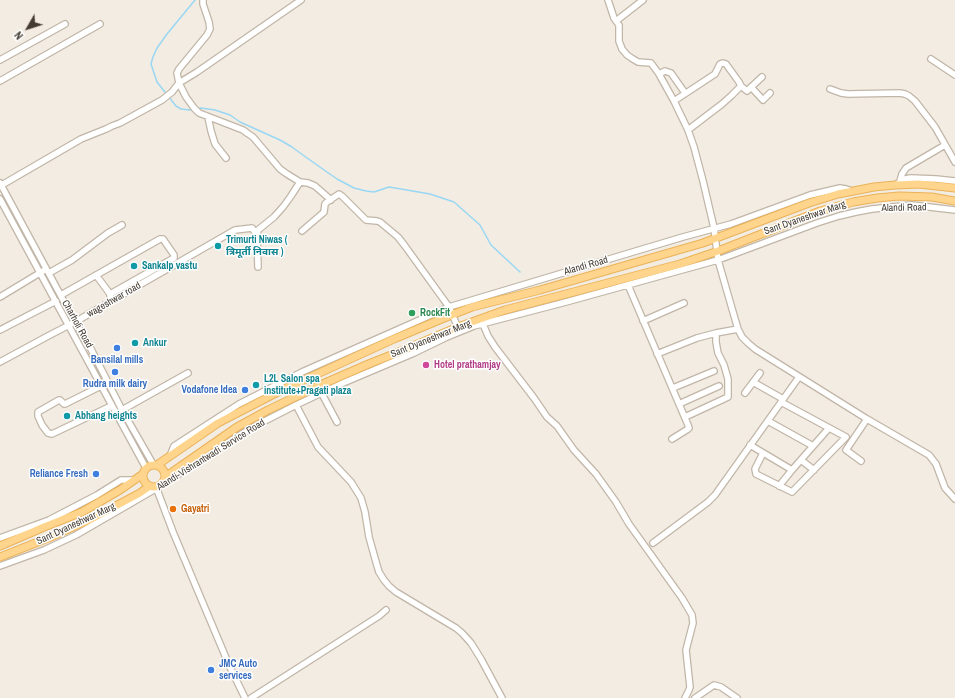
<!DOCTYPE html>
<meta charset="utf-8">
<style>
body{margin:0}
#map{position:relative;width:955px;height:698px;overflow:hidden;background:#f2ece2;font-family:"Archivo Narrow",sans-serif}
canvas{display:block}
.north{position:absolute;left:8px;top:8px;width:40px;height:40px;-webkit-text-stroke:3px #fff;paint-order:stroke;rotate:231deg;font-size:11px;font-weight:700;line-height:16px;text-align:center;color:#443c32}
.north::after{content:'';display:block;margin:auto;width:14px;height:18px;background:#443c32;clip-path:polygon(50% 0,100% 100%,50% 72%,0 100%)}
</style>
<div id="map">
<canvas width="955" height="698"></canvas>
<div class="north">N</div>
</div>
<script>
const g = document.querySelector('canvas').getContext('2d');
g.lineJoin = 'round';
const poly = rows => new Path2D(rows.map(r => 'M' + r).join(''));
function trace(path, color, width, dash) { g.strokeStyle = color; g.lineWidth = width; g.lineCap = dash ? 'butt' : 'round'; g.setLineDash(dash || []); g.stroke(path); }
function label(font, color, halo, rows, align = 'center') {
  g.font = font + ' "Archivo Narrow","Noto Sans Devanagari",sans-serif'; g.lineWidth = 3; g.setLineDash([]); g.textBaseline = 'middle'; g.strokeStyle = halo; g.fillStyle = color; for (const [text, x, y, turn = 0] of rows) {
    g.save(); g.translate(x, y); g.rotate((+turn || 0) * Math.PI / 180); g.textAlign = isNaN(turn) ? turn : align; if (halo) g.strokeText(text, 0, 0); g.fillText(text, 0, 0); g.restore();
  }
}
trace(poly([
 [197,109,201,108,215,110,230,115,240,122,280,140,292,147,307,158,337,179,354,188,366,191,374,192,389,187,401,189,430,194,454,202,480,225,491,245,520,272],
 [193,110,190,110,181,109,176,106,157,82,151,64,153,57,157,48,167,34,195,0]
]), '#99d7f4', 1.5);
const minor = poly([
 [203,0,203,4,209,22,210,29,207,35,179,69,177,73,179,83,186,97,194,108,199,113,243,130,247,133,253,137,280,169,287,174,300,182,308,183,315,186,331,200],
 [608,0,614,18,619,25,619,41,622,49,627,55,633,59,638,62,651,63,659,74,674,101,688,130,694,147,703,181,714,228,718,260,735,319,738,329,742,337,748,343,755,349,867,419,929,455,936,464,945,488,955,499],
 [616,21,643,0],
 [931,59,955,75],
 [0,60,65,24],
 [659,74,665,71,671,73,685,93],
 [0,81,100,24],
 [741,86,747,91,762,77],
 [751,87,763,100,770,93],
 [830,89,841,93,848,94,900,93,905,94,909,96,915,101,935,127,955,162],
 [674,101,715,74,720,64,723,63,726,64,739,82,741,86,731,96,722,104,688,130],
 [208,117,211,131,215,144,226,158],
 [900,181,902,174,906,168,945,145],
 [0,183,75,322,91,349,122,410,153,464],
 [895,185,905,179,911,178,936,179,955,181],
 [0,186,81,139,106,129,112,126,120,123,162,100,172,92,179,83,197,72,301,0],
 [0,199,122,424,146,468],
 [302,231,323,213,324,212,325,204,327,202,339,194,342,196,366,220,377,221,380,222,398,237,405,246,449,307,459,330],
 [258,267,257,235,258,230,274,217,283,207,291,196,300,182],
 [49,273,72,260,108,233,122,225],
 [96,275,110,294],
 [628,285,688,425,689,428,688,429,672,439],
 [61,295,160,239,163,239,174,255,174,258,112,293,110,294,110,296,113,300],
 [0,297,43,271],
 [643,321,684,303],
 [483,324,488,336,495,347,534,398,547,417,557,426,574,450,596,474,616,502,629,524,682,598,692,615,693,623,686,650,690,687,689,690,685,698],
 [0,330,56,301],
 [657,354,697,338,716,333],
 [0,362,48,336,75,322,235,230,252,228,255,232,257,232],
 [753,382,783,399],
 [101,386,65,404,64,404,60,400,59,400,38,412,38,416,42,425,48,433,52,434,111,406],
 [673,388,714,371],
 [321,392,337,422],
 [745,393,760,373],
 [679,404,719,386],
 [296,405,318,447,351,482,361,498,365,512,369,537,376,562,379,572,384,580,389,586,396,592,456,628,462,633,471,643,481,659,502,698],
 [122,410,188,373],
 [685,417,728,397,728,379,724,365,718,353,716,342,716,333,738,329],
 [768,421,813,446],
 [750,445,792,470],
 [763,453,755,469,756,474,792,492,846,437,781,402],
 [170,456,174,446,239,404,302,372,449,307,683,237,731,224,810,195,840,188,846,189,852,191],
 [801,460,814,470],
 [861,461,846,450,867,419],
 [779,486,792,470,829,428],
 [156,487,173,532,229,665,245,698],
 [0,538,49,520,97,495,121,480,134,480],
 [653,543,708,502,715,495,799,377],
 [0,566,44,550,76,535,157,488,235,438,255,426,296,405,343,383,414,353,447,337,474,326,566,302,718,260,817,223,839,216,856,212,872,209,912,205,955,210],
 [251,698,379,616,386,610],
 [695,698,714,685,721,687,737,698]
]);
const major = poly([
 '143 476a11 11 0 1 1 22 0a11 11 0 1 1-22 0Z',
 [157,465,218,423,280,391,396,338,449,316,472,307,540,290,703,243,809,203,838,194,874,187,895,185,919,184,955,188],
 [165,477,237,427,268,410,318,386,371,363,404,350,458,327,505,310,680,264,718,251,820,211,853,202,877,198,899,196,932,197,955,201],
 [0,546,44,527,82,512,120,490,143,474],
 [0,557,53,536,95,517,140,493,150,486]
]);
trace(minor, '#c1b6a7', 8);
trace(major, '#ebb258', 9);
trace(minor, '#fff', 5.5);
trace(major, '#ffd58e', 7);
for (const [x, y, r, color] of [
 [218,246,4,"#0f9aa8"],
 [134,266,4,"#0f9aa8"],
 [412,313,4,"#2e9e5b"],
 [135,343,4,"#0f9aa8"],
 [117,348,4,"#3f7fe0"],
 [426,365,4,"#d1479c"],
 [115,372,4,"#3f7fe0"],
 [256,385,4,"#0f9aa8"],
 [245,390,4,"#3f7fe0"],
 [67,416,4,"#0f9aa8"],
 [96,474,4,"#3f7fe0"],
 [173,509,4,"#e8710a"],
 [211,670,4,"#3f7fe0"]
]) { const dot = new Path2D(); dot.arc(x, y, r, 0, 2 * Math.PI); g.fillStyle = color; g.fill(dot); trace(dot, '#fff', 1.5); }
label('10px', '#443c32', '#fff', [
 ["Alandi Road",904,208,-1],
 ["Sant Dyaneshwar Marg",805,218,-19],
 ["Alandi Road",586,266,-16],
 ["wageshwar road",114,300,-30],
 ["Charholi Road",77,324,61],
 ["Sant Dyaneshwar Marg",431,339,-22],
 ["Alandi-Vishrantwadi Service Road",211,455,-32],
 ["Sant Dyaneshwar Marg",76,524,-25]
]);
label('bold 10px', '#0d838f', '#fff', [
 ["Trimurti Niwas (",226,240],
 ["त्रिमूर्ती निवास )",226,252],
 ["Sankalp vastu",142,266],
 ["Ankur",143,343],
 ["L2L Salon spa",264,379],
 ["institute+Pragati plaza",264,391],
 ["Abhang heights",75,416]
], 'left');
label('bold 10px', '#27864d', '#fff', [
 ["RockFit",420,313]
], 'left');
label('bold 10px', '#366cbe', '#fff', [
 ["Bansilal mills",117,360],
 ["Rudra milk dairy",115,384],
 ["Vodafone Idea",237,390,"right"],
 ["Reliance Fresh",88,474,"right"],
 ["JMC Auto",219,664,"left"],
 ["services",219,676,"left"]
]);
label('bold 10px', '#b23c85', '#fff', [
 ["Hotel prathamjay",434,365]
], 'left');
label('bold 10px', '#c56008', '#fff', [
 ["Gayatri",181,509]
], 'left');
</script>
